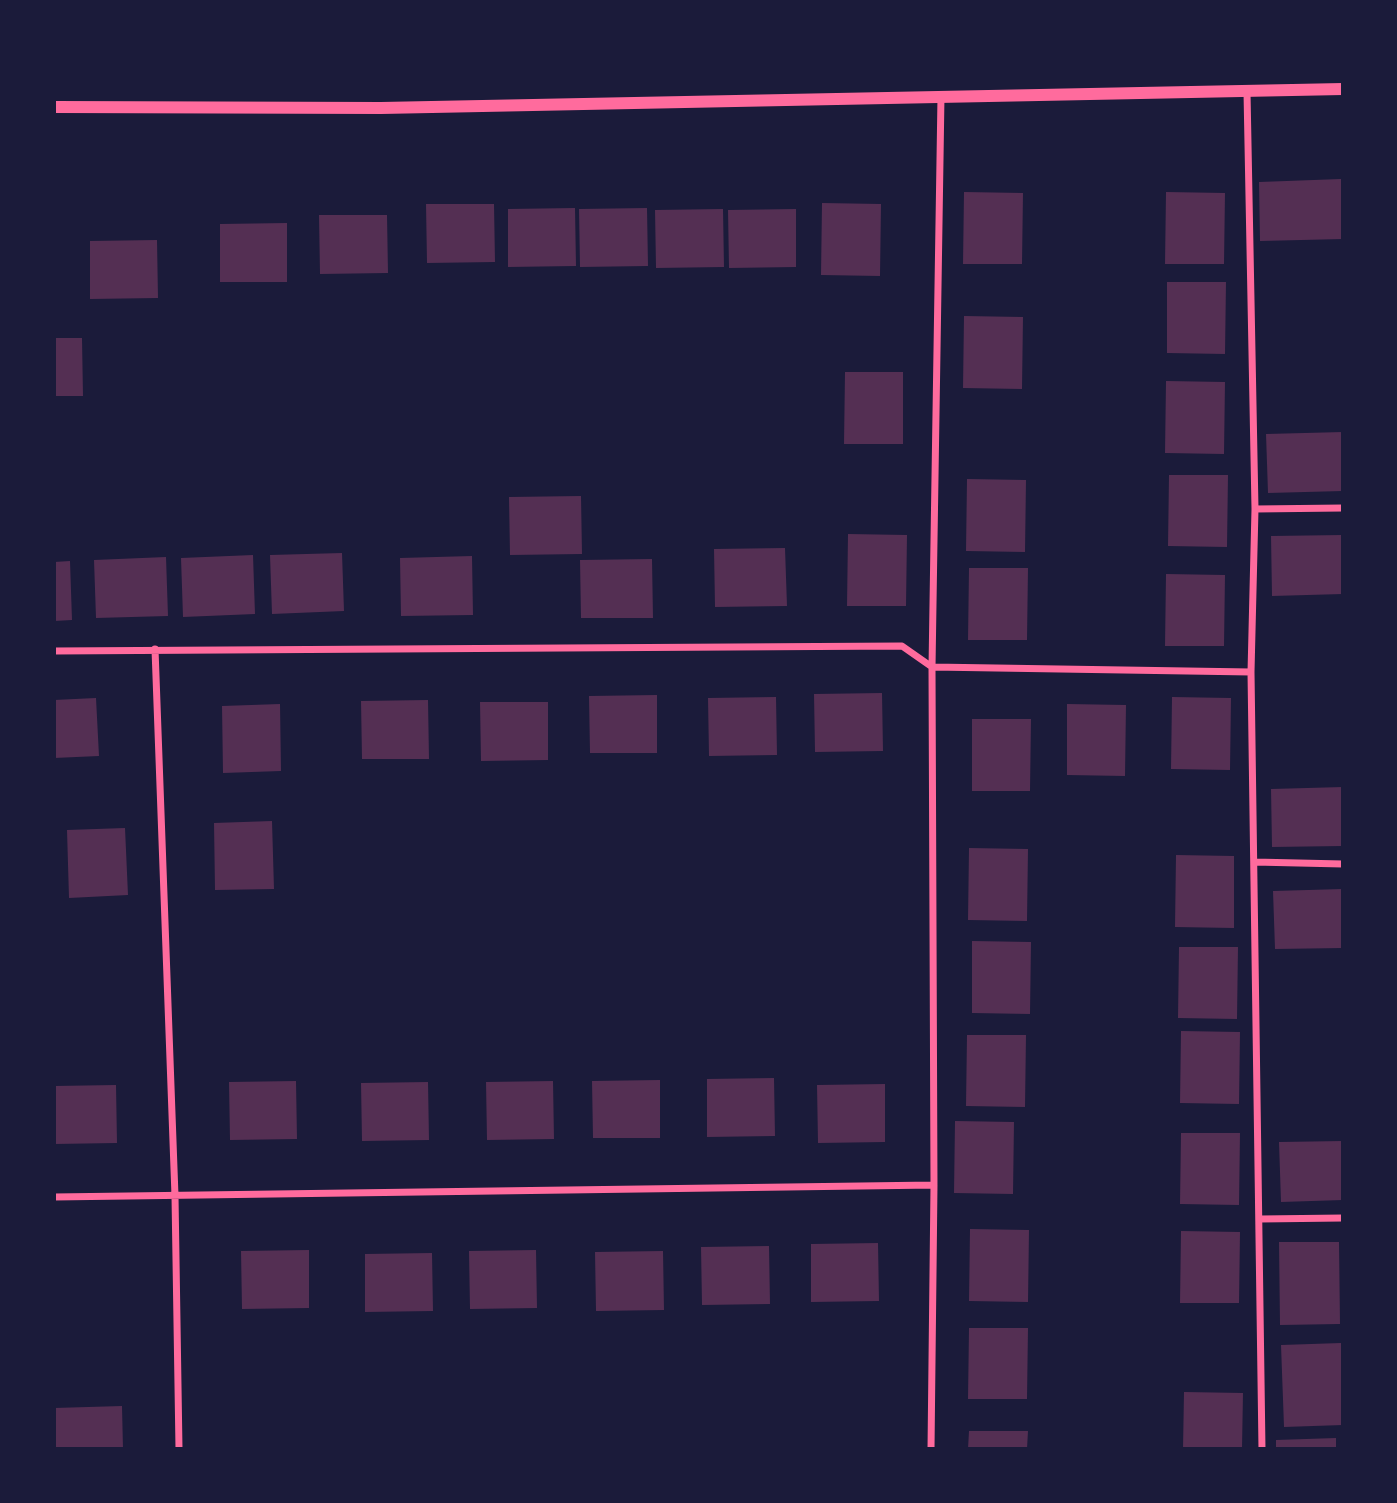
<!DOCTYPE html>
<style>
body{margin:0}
#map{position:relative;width:1397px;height:1503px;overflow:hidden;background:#1b1b3a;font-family:"Open Sans",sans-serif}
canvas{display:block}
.frame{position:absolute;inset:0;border:56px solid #1b1b3a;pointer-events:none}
</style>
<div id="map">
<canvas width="1397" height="1503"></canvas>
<div class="frame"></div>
</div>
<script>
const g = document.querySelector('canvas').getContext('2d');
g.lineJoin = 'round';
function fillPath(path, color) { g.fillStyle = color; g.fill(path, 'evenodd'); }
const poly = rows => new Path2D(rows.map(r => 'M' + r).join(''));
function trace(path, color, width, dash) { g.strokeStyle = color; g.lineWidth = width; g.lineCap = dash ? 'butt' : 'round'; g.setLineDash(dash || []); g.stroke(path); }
fillPath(poly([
 [1341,179,1343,239,1260,241,1259,182],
 [964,192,1023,193,1022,264,963,264],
 [1166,192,1225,193,1224,264,1165,264],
 [822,203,881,204,880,276,821,275],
 [426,204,494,204,495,262,427,263],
 [575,208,576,266,508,267,508,209],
 [647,208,648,266,580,267,579,209],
 [723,209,724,267,656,268,655,210],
 [796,209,796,267,729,268,728,210],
 [319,215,387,215,388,273,320,274],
 [287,223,287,282,220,282,220,224],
 [157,240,158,298,90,299,90,241],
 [1167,282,1226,282,1225,354,1167,353],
 [964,316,1023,317,1022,389,963,388],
 [54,338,82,338,83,396,54,396],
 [845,372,903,372,903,444,844,444],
 [1166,381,1225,382,1224,454,1165,453],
 [1343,432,1343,491,1268,493,1266,434],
 [1169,475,1228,475,1227,547,1168,546],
 [967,479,1026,480,1025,552,966,551],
 [581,496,582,554,510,555,509,497],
 [848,534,907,535,906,606,847,606],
 [1343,535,1343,594,1272,596,1271,536],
 [785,548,787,606,715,607,714,549],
 [342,553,344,611,272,614,270,555],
 [253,555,255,614,183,617,181,558],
 [472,556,473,615,401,616,400,558],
 [166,557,168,616,96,618,94,560],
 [652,559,653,618,581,618,580,560],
 [70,561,72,620,54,621,54,562],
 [969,568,1028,568,1027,640,968,640],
 [1166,574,1225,575,1224,646,1165,646],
 [882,693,883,751,815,752,814,694],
 [657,695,657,753,590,753,589,696],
 [776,697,777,755,709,756,708,698],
 [1172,697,1231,698,1230,770,1171,769],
 [96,698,99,756,54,758,54,700],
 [428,700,429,759,362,759,361,701],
 [480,702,548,702,548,760,481,761],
 [280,704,281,771,223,773,222,706],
 [1067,704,1126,705,1125,776,1067,775],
 [972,719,1031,719,1030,791,972,791],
 [1343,787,1343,846,1272,847,1271,789],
 [272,821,274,889,215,890,214,823],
 [125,828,128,895,69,898,67,830],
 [969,848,1028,849,1027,921,968,920],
 [1176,855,1234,856,1234,928,1175,927],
 [1343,889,1343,948,1275,949,1273,891],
 [972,941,1031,942,1030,1014,972,1013],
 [1179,947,1238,947,1237,1019,1178,1018],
 [1181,1031,1240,1032,1239,1104,1180,1103],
 [967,1035,1026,1035,1025,1107,966,1106],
 [774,1078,775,1136,707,1137,707,1079],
 [660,1080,660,1138,593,1138,592,1081],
 [296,1081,297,1139,230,1140,229,1082],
 [553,1081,554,1139,487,1140,486,1082],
 [428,1082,429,1140,362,1141,361,1083],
 [885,1084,885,1142,818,1143,817,1085],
 [116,1085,117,1143,54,1144,54,1086],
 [955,1121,1014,1122,1013,1194,954,1193],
 [1181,1133,1240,1133,1239,1205,1180,1204],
 [1343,1141,1343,1200,1281,1202,1279,1142],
 [970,1229,1029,1230,1028,1302,969,1301],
 [1181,1231,1240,1232,1239,1303,1180,1303],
 [1279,1242,1339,1242,1340,1324,1280,1325],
 [878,1243,879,1301,811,1302,811,1244],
 [769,1246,770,1304,702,1305,701,1247],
 [309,1250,309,1308,242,1309,241,1251],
 [536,1250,537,1308,470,1309,469,1251],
 [663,1251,664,1310,596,1311,595,1252],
 [432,1253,433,1311,365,1312,365,1254],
 [969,1328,1028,1328,1027,1399,968,1399],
 [1341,1343,1343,1425,1284,1427,1281,1345],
 [1184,1392,1243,1393,1242,1449,1183,1449],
 [122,1406,123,1449,55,1449,54,1408],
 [969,1431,1028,1431,1027,1449,968,1449],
 [1336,1438,1336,1449,1276,1449,1276,1440]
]), '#542f53');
trace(poly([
 [1247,92,1255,509,1251,672,1262,1449],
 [1255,509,1343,508],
 [155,649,175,1196,179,1449],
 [54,651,902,646,932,667,1251,672],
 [1254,862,1343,864],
 [54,1197,934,1185],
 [1260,1219,1343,1218],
 [931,1449,934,1185,932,667,941,96]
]), '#ff6b9d', 7);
trace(poly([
 [54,107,381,108,1343,89]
]), '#ff6b9d', 12);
</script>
